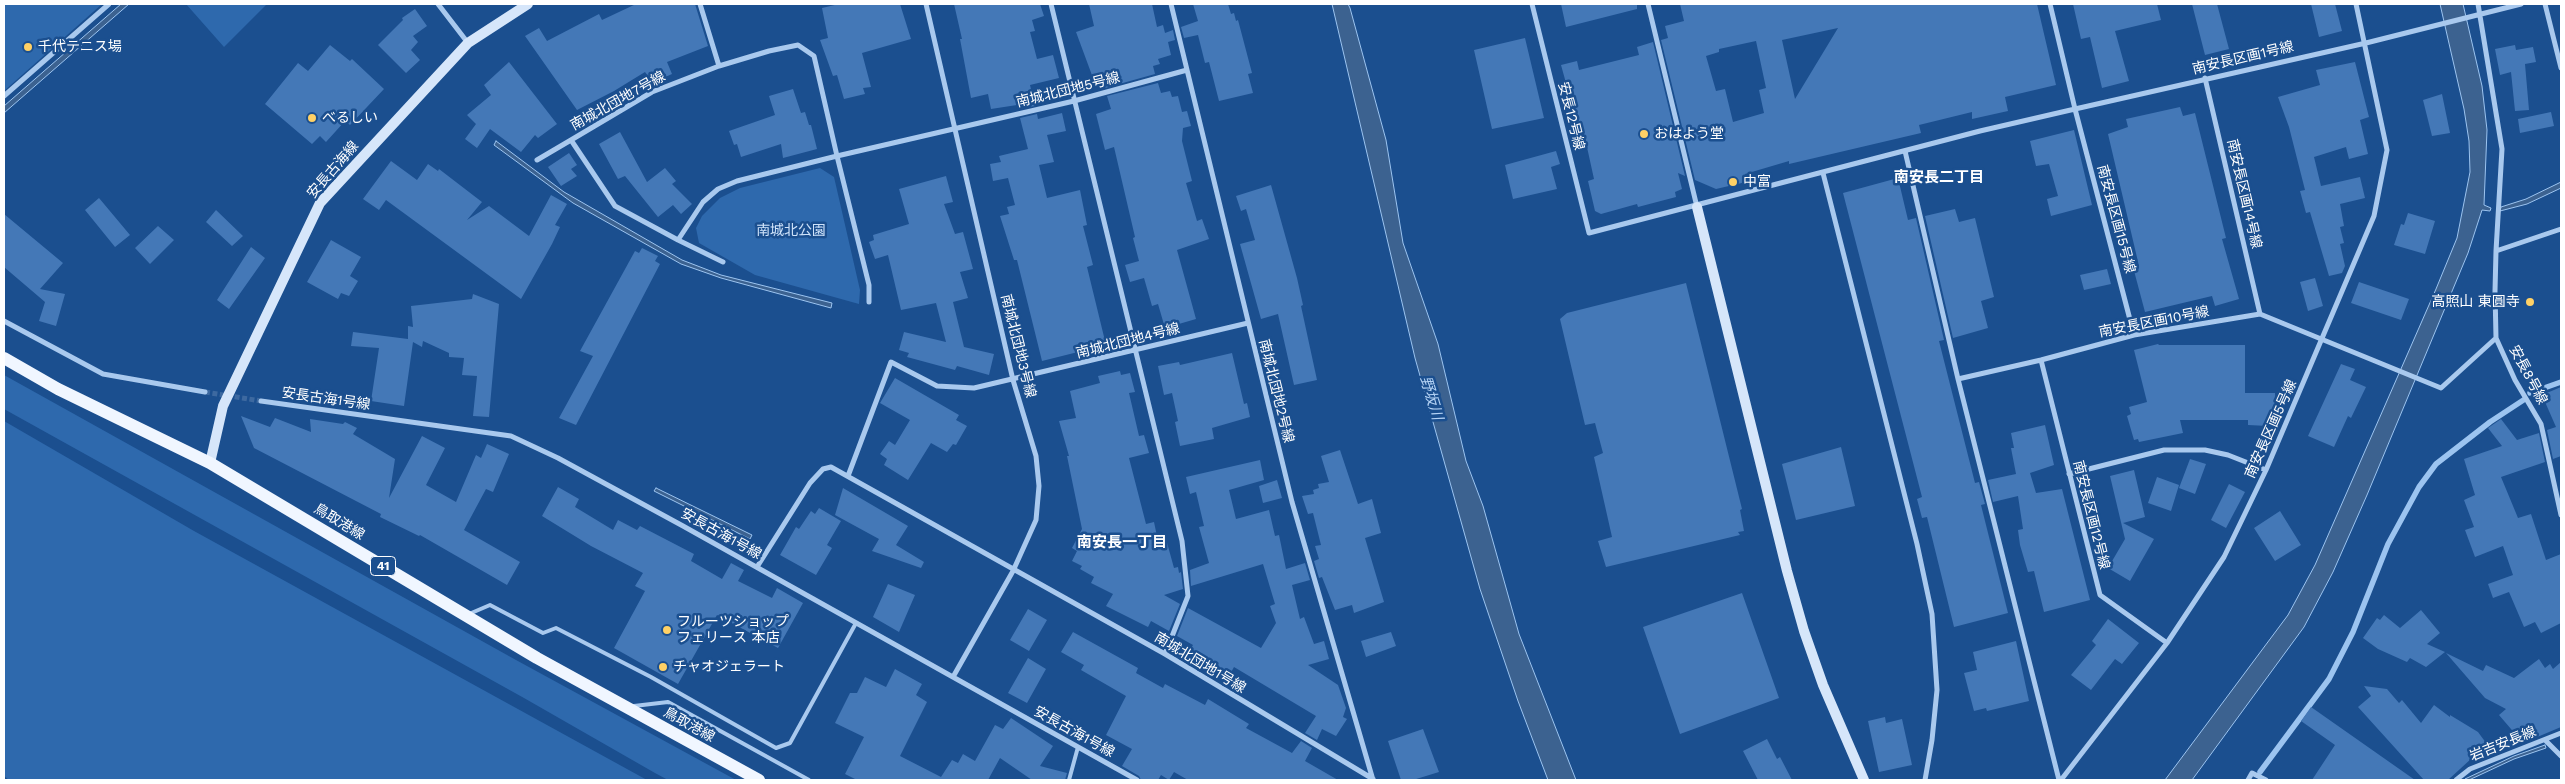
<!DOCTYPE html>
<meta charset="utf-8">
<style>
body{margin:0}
#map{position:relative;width:2565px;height:784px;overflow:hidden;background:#1b4f8f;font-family:"Work Sans",sans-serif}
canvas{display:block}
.frame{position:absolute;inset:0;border:5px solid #fff;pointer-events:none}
</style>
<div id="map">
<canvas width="2565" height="784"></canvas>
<div class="frame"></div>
</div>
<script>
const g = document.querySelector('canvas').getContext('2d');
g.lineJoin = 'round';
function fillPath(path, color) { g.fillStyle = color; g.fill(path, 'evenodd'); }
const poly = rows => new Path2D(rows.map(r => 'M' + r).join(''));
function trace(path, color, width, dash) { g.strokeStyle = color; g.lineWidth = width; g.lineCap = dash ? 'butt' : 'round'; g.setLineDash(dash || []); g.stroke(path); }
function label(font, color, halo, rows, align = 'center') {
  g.font = font + ' "Work Sans","Noto Sans JP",sans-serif'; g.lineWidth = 5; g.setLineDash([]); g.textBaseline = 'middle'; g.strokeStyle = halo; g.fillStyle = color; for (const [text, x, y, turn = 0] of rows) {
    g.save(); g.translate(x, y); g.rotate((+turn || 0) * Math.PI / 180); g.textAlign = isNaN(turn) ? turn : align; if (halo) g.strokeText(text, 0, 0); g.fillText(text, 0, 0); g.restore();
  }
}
fillPath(poly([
 [4,4,102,4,4,91],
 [186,4,267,4,224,47],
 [820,168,834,177,860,290,859,304,755,275,699,243,696,228,702,216,720,198,740,188],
 [4,375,516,660,736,780,668,780,655,773,524,698,4,409],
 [4,421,194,531,647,780,9,780,4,776]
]), '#2e69ad');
const water = poly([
 [121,4,129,4,4,113,4,106,121,4],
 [1332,4,1348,4,1350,8,1386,140,1403,243,1438,344,1466,461,1483,506,1519,634,1576,780,1548,780,1518,701,1480,589,1415,358,1332,4],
 [2440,4,2463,4,2482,86,2487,130,2484,205,2491,208,2490,211,2482,210,2468,253,2367,495,2333,572,2304,627,2192,780,2165,780,2288,615,2315,565,2436,289,2457,238,2470,172,2469,141,2464,109,2440,4],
 [496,141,564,192,682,260,721,275,832,303,831,308,721,278,681,264,573,203,494,145,496,141],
 [2561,182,2561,188,2527,204,2500,211,2501,207,2526,199,2561,182],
 [656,488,752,535,750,539,654,491,656,488],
 [2545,745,2546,748,2514,759,2469,780,2465,779,2514,756,2545,745]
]);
fillPath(water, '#3c6290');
trace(water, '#9cc4f0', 1);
trace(poly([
 [2530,393,2561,382],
 [2260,772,2329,679,2353,632,2388,544,2419,487,2436,464,2490,422,2525,399]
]), '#9cc4f0', 5.5);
fillPath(poly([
 [636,4,695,4,708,46,667,62,672,74,654,82,651,75,648,76,645,72,614,91,577,110,525,36,539,28,547,41,599,14,602,20],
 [839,4,900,4,911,39,862,53,871,87,863,88,865,94,844,99,837,75,833,76,820,40,828,38,822,8],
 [954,4,1040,4,1044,16,1032,20,1035,31,1030,32,1037,59,1053,55,1059,78,1030,85,1035,106,1018,109,1017,105,991,109,988,94,971,98,960,39,962,39],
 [1089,4,1152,4,1157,27,1163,25,1165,33,1173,30,1175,40,1168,42,1171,55,1158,59,1160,64,1153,66,1155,74,1105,88,1101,76,1093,78,1076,32,1094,26],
 [1193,4,1228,4,1231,14,1234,13,1236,21,1238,20,1252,73,1248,74,1253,93,1219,101,1209,62,1205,63,1198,35,1184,38,1181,27,1198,21],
 [1561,4,1637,4,1637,9,1566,27],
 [1680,4,2037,4,2056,85,2005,97,2008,111,1972,119,1972,112,1919,125,1921,133,1789,164,1789,161,1745,174,1746,182,1716,189,1695,180,1661,40,1668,38,1665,26,1684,21],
 [1838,28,1795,99,1782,40],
 [1756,41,1766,88,1759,90,1764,113,1733,122,1725,89,1716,91,1706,56,1719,52,1719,49],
 [2073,4,2157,4,2161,20,2115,31,2129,81,2102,88,2090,37,2081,39],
 [2192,4,2217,4,2229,49,2205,55],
 [2311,4,2335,4,2342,31,2319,37],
 [415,9,427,26,413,36,418,42,411,50,420,60,406,73,378,45,403,20,402,18],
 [1525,38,1544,118,1492,129,1474,50],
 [1653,42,1685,176,1678,173,1682,189,1675,192,1676,197,1638,207,1637,204,1601,214,1595,211,1588,181,1594,179,1583,129,1579,130,1561,65,1577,61,1579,70,1639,55,1637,47],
 [330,45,350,61,352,59,384,89,350,125,345,121,326,142,320,136,312,144,265,104,298,63,308,71],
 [2515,45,2516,50,2533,47,2536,62,2525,64,2529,110,2515,111,2511,72,2500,75,2495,49],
 [509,62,557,124,538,138,535,135,521,152,490,129,477,148,465,139,476,124,467,115,491,95,484,85],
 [2355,62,2369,117,2360,120,2368,154,2349,159,2346,147,2314,157,2321,186,2360,177,2365,198,2340,204,2344,226,2340,227,2344,243,2340,244,2345,266,2342,273,2329,276,2310,212,2306,213,2300,191,2305,190,2289,127,2278,97,2320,85,2316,70],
 [1158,83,1161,93,1170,91,1172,97,1178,96,1182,112,1187,111,1191,126,1183,128,1182,141,1192,181,1186,183,1197,221,1202,219,1209,239,1177,250,1196,319,1165,328,1158,304,1152,306,1144,278,1130,282,1125,265,1139,261,1133,238,1135,237,1114,147,1105,150,1096,114,1111,109,1107,96],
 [793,89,801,113,805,112,809,125,811,125,817,149,783,158,781,144,741,157,737,144,734,145,729,131,775,115,769,96],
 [2442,94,2450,133,2432,136,2423,100],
 [2180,107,2183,116,2195,113,2226,238,2222,239,2239,299,2215,306,2212,296,2145,312,2133,267,2139,266,2108,134,2128,127,2126,119],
 [2551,112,2554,126,2520,133,2518,119],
 [1062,113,1066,131,1047,135,1054,162,1039,165,1047,198,1080,190,1087,225,1083,226,1093,265,1087,267,1106,345,1042,361,1017,260,1014,260,1000,216,1009,214,1007,207,1015,205,1008,178,993,181,990,164,1001,162,999,156,1028,149,1020,118,1037,114,1038,119],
 [2074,130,2092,205,2051,216,2047,199,2058,196,2049,164,2036,166,2030,141],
 [620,132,647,182,665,168,676,181,672,184,692,204,681,214,673,205,658,217,625,176,618,179,599,144],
 [1556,151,1560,164,1551,167,1557,189,1513,199,1505,165],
 [569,153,577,165,571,169,577,176,561,186,548,167],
 [391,161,417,180,428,164,438,171,439,169,482,202,467,220,489,206,529,236,551,195,567,204,555,225,560,227,552,244,521,299,386,200,379,210,363,199],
 [946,176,953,202,944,204,955,234,963,232,973,269,960,272,968,298,953,302,964,347,994,354,989,375,957,366,955,370,907,357,909,353,899,350,904,332,946,342,936,303,901,310,888,255,875,259,869,242,874,240,873,235,909,224,899,189],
 [1898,178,1908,220,1916,218,1944,340,1939,341,1975,483,1979,482,1985,504,1981,505,2008,613,1954,627,1927,517,1922,518,1917,499,1922,497,1843,193],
 [1271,185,1297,278,1303,305,1301,306,1317,380,1294,385,1278,314,1261,319,1240,244,1255,240,1246,209,1241,211,1236,196],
 [99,198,130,235,115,247,85,210],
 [1955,209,1959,222,1975,218,1994,297,1981,301,1988,328,1953,338,1925,216],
 [216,210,243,236,232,246,206,222],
 [2408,213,2435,221,2425,254,2394,245,2401,224,2404,225],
 [4,214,63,263,40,289,65,294,56,326,39,321,45,302,4,267],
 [158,226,174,240,150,264,135,248],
 [331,240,361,257,350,276,358,281,349,296,341,293,338,299,307,282],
 [251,247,265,258,229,309,217,300],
 [642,248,658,256,655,261,660,264,576,425,559,418,593,356,580,351,635,251,639,253],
 [2107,269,2111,284,2084,290,2080,275],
 [2315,278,2323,306,2308,311,2300,282],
 [2359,282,2409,299,2401,320,2351,303],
 [1686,283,1742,509,1740,510,1744,531,1738,532,1740,535,1606,567,1598,541,1612,537,1594,457,1603,453,1595,423,1585,425,1560,319,1567,313],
 [473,294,499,304,489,417,473,416,477,376,462,375,464,358,449,357,449,353,423,341,422,347,413,342,404,406,371,401,379,348,351,346,353,332,408,339,408,326,413,327,411,306,472,299],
 [2158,344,2159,345,2245,345,2245,393,2275,393,2276,420,2268,420,2268,426,2248,425,2248,420,2180,420,2183,433,2139,442,2138,439,2134,440,2127,416,2131,414,2129,407,2147,402,2134,350],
 [1232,353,1244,404,1247,403,1250,417,1212,428,1214,439,1180,446,1175,422,1178,421,1172,393,1164,395,1158,366,1179,362,1180,365],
 [2341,364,2355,369,2350,380,2366,387,2351,418,2348,416,2334,447,2308,436],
 [1120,371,1121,375,1130,373,1135,392,1129,393,1139,436,1144,435,1149,453,1129,458,1146,524,1154,522,1158,541,1166,539,1174,568,1178,567,1179,573,1181,572,1183,589,1164,595,1180,604,1169,631,1151,621,1148,627,1106,606,1113,594,1091,583,1094,577,1080,569,1082,566,1072,561,1077,551,1072,548,1082,529,1067,456,1069,456,1059,421,1076,418,1070,391,1100,383,1098,376],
 [895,378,959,415,956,420,967,426,956,445,953,444,947,452,931,443,908,480,884,465,887,459,880,454,889,441,895,445,910,420,880,403],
 [2561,387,2561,456,2553,459,2547,430,2556,427,2542,395],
 [241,416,270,427,275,418,311,432,310,419,343,424,345,422,357,428,353,434,395,459,389,498,422,436,445,448,426,485,456,502,476,455,481,458,487,444,509,454,493,492,486,489,464,530,520,562,507,585,420,535,419,536,380,517,381,514,254,448],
 [2501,419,2517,440,2539,433,2545,462,2501,477,2518,518,2531,514,2546,560,2561,554,2561,623,2541,633,2535,622,2524,627,2509,592,2493,598,2488,584,2513,575,2503,546,2475,557,2465,530,2474,527,2464,500,2475,495,2464,459,2502,446,2488,428],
 [2045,425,2054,465,2030,473,2036,493,2062,489,2090,600,2044,612,2034,571,2028,572,2020,545,2018,530,2023,529,2018,496,1993,502,1988,480,2016,474,2011,448,2014,448,2011,433],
 [1841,447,1855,506,1796,520,1782,464],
 [1340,450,1358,504,1372,499,1381,533,1365,538,1384,602,1354,613,1352,605,1335,610,1322,577,1319,578,1314,561,1319,559,1315,546,1321,545,1313,513,1308,514,1302,496,1314,494,1313,490,1319,488,1318,484,1329,482,1321,456],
 [2190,459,2206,464,2195,494,2179,488],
 [1260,460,1264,480,1229,490,1236,519,1269,510,1275,536,1279,535,1286,569,1305,563,1310,580,1292,585,1300,619,1304,617,1314,644,1324,641,1329,659,1308,665,1338,685,1346,708,1343,717,1347,719,1336,736,1322,729,1317,740,1305,733,1316,716,1234,667,1229,676,1189,652,1193,645,1177,636,1188,608,1261,648,1276,623,1270,606,1275,604,1263,564,1191,586,1190,570,1209,563,1199,527,1204,526,1196,492,1190,494,1186,477],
 [2134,470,2145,517,2123,523,2154,539,2130,581,2108,568,2125,539,2110,476],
 [2157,477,2179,485,2171,511,2148,503],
 [1277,480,1282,498,1263,503,1259,486],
 [2229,484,2245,492,2226,528,2211,520],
 [558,487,579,499,575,507,613,530,618,520,637,530,640,526,694,554,691,561,722,579,731,563,744,570,738,581,772,598,777,588,803,603,778,648,717,615,678,684,614,648,645,591,635,586,643,573,591,546,542,516],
 [843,488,908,526,896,545,924,562,921,568,872,551,879,539,835,515],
 [819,508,841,521,827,545,832,548,816,575,780,555,796,527,799,529,811,511,815,514],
 [2280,511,2301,545,2275,561,2254,528],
 [888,584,915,595,899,632,873,617],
 [1742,593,1779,698,1680,734,1643,627],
 [1028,609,1047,620,1029,651,1010,640],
 [2421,610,2440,633,2427,644,2445,652,2426,667,2410,658,2407,662,2378,649,2363,638,2377,618,2380,620,2384,615,2400,628],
 [2108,619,2139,643,2122,664,2115,659,2091,690,2071,675,2096,645,2092,641],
 [1073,632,1138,668,1136,673,1163,688,1165,684,1205,705,1208,699,1249,724,1246,728,1292,753,1301,741,1312,748,1305,761,1338,780,1188,780,1174,772,1169,780,1161,775,1158,780,1141,780,1139,776,1122,766,1132,749,1106,735,1126,696,1081,670,1084,665,1061,652],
 [1391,632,1396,646,1366,657,1361,641],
 [2016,641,2029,701,1987,711,1986,708,1974,711,1964,673,1977,670,1973,652],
 [2446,653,2483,671,2486,665,2514,678,2539,659,2545,668,2550,664,2553,669,2561,662,2561,727,2523,743,2499,715,2506,709,2485,698],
 [1028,658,1046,669,1027,703,1008,693],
 [895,669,922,684,916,695,927,702,900,756,941,777,952,760,958,763,963,754,975,761,995,725,1003,729,1011,718,1053,746,1040,766,1067,773,1065,780,1032,780,1000,758,988,780,857,780,845,774,864,737,835,723,850,693,857,693,865,677,886,687],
 [2364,686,2387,689,2399,703,2402,700,2421,723,2434,705,2450,717,2450,715,2478,732,2492,751,2474,761,2472,758,2448,780,2424,780,2358,707,2371,696],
 [2311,707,2415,780,2312,780,2335,745,2301,721],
 [1885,717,1886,723,1902,719,1912,765,1879,772,1868,721],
 [1423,729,1439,772,1413,780,1401,780,1388,741],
 [1767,739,1777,759,1780,757,1792,780,1758,780,1743,751]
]), '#4478b7');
trace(poly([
 [205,392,261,401]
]), '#3d69a0', 5, [5, 2.5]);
trace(poly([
 [469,614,490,605,543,633,556,628,651,677,776,748,790,743,856,623],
 [634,706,668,702,809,780],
 [1069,780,1078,747]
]), '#a9c9ee', 4);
trace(poly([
 [438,4,468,43],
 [700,4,719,66],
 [926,4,1013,380,1036,456,1039,486,1036,520,1013,571,953,677],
 [1051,4,1182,541,1188,596,1165,654],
 [1171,4,1292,502,1373,780],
 [1532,4,1589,233,1980,131,2075,109,2134,335],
 [1648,4,1697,207],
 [2050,4,2075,109,2366,43,2521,4],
 [2478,4,2502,149,2496,251],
 [2545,4,2561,68],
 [2205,78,2260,314],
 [4,96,109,4],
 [1905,151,1958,379,2059,780],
 [537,160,571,140],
 [1823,173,1917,544,1932,614,1937,690,1932,740,1925,780],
 [2561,229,2496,251,2495,291,2496,338,2515,380,2541,424,2561,515],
 [678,240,723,262],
 [869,302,869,285,837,156,814,56,798,45,769,51,719,66,652,92,571,140,615,206,678,240,703,202,718,189,737,181,837,156,1074,101,1187,70],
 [4,321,103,374,205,392],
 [2041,360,2100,595,2167,643],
 [1958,379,2041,360,2134,335,2260,314,2441,388,2496,338],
 [261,401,511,436,558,458,683,526,1137,780],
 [2069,474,2164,450,2205,450,2228,455,2266,470],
 [848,476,891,362,937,386,974,388,1248,323],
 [757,567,810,483,823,469,831,467,1165,654,1373,779],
 [2545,740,2561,756],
 [2061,780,2167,643,2224,557,2266,470,2374,216,2387,150,2356,4],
 [2248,780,2252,773,2266,780],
 [2456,780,2470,769,2561,733]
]), '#a9c9ee', 5);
trace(poly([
 [1697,207,1787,571,1804,631,1823,685,1864,780],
 [210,463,223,406,320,203,468,43,528,4]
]), '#d6e6fa', 10);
trace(poly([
 [4,358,58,389,210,463,537,658,759,780]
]), '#f0f6ff', 12);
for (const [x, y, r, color] of [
 [28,47,5,"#ffd166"],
 [312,118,5,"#ffd166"],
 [1644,134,5,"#ffd166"],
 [1733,182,5,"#ffd166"],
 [2530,302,5,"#ffd166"],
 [667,630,5,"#ffd166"],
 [663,667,5,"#ffd166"]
]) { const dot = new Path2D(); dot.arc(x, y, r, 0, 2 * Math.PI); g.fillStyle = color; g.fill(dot); trace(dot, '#1b4f8f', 2); }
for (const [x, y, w] of [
 [383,566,25]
]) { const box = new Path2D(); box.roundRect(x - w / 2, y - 9.5, w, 19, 4); g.fillStyle = '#1b4f8f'; g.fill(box); trace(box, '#fff', 1); }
label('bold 12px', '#fff', null, [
 ["41",383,566]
]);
label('14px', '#fff', '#1b4f8f', [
 ["千代テニス場",38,47],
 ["べるしい",322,118],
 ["おはよう堂",1654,134],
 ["中富",1743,182],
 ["高照山 東圓寺",2520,302,"right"],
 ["フルーツショップ",677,622],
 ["フェリース 本店",677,638],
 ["チャオジェラート",673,667]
], 'left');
label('14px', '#fff', '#1b4f8f', [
 ["南安長区画1号線",2243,58,-13],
 ["南城北団地5号線",1068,90,-14],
 ["南城北団地7号線",618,101,-29],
 ["安長12号線",1571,116,76],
 ["安長古海線",333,170,-49],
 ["南安長区画14号線",2244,194,77],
 ["南安長区画15号線",2116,219,75],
 ["南安長区画10号線",2154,322,-11],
 ["南城北団地4号線",1128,341,-14],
 ["南城北団地3号線",1018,346,76],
 ["安長8号線",2528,375,62],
 ["南城北団地2号線",1276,391,76],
 ["安長古海1号線",326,399,8],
 ["南安長区画5号線",2271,429,-66],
 ["南安長区画12号線",2091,515,76],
 ["鳥取港線",339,522,31],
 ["安長古海1号線",721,534,29],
 ["南城北団地1号線",1200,663,31],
 ["鳥取港線",689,725,29],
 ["安長古海1号線",1074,732,29],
 ["岩吉安長線",2503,744,-22]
]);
label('14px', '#cfe3fa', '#1b4f8f', [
 ["南城北公園",791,231]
]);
label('bold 15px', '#fff', '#1b4f8f', [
 ["南安長二丁目",1939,178],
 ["南安長一丁目",1122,543]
]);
label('italic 15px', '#b5d3f5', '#1b4f8f', [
 ["野坂川",1431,398,73]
]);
</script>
